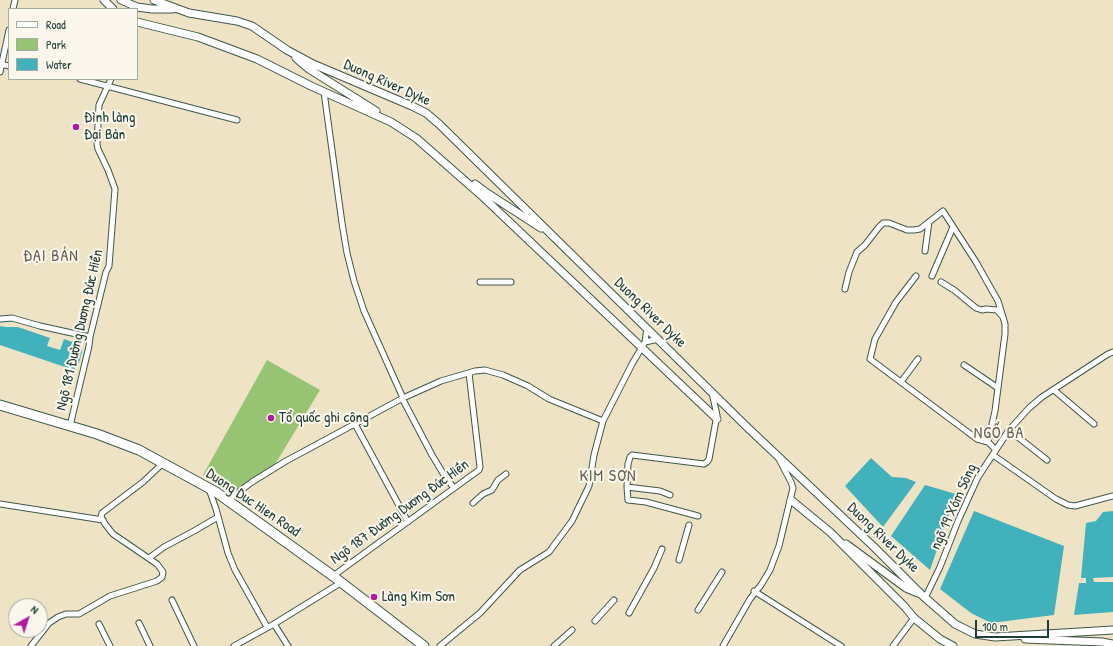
<!DOCTYPE html>
<meta charset="utf-8">
<style>
body{margin:0}
#map{position:relative;width:1113px;height:646px;overflow:hidden;background:#efe3c5;font-family:"Patrick Hand",sans-serif}
canvas{display:block}
.legend{position:absolute;left:8px;top:8px;width:130px;height:72px;box-sizing:border-box;background:#fbf7ec;border:1px solid #a3ada2;margin:0;padding:5px 7px;list-style:none;font-size:12px;color:#1f3d34}
.legend li{display:flex;align-items:center;gap:8px;height:20px}
.legend b{width:20px;border:1px solid #a3ada2}
.north{position:absolute;left:8px;top:598px;width:40px;height:40px;box-sizing:border-box;background:#fbf7ec;border:1px solid #a3ada2;border-radius:50%;rotate:39deg;font-size:11px;font-weight:700;line-height:16px;text-align:center;color:#1f3d34}
.north::after{content:'';display:block;margin:auto;width:14px;height:18px;background:#b5179e;clip-path:polygon(50% 0,100% 100%,50% 72%,0 100%)}
.scale{position:absolute;left:975px;top:620px;width:74px;height:18px;box-sizing:border-box;border:2px solid #1f3d34;border-top:0;padding-left:5px;font-size:12px;line-height:14px;white-space:nowrap;color:#1f3d34;-webkit-text-stroke:3px #fbf7ec;paint-order:stroke}
</style>
<div id="map">
<canvas width="1113" height="646"></canvas>
<ul class="legend">
<li><b style="height:5px;background:#fff"></b>Road</li>
<li><b style="height:11px;background:#96c472"></b>Park</li>
<li><b style="height:11px;background:#41b1bb"></b>Water</li>
</ul>
<div class="north">N</div>
<div class="scale">100 m</div>
</div>
<script>
const g = document.querySelector('canvas').getContext('2d');
g.lineJoin = 'round';
function fillPath(path, color) { g.fillStyle = color; g.fill(path, 'evenodd'); }
const poly = rows => new Path2D(rows.map(r => 'M' + r).join(''));
function trace(path, color, width, dash) { g.strokeStyle = color; g.lineWidth = width; g.lineCap = dash ? 'butt' : 'round'; g.setLineDash(dash || []); g.stroke(path); }
function label(font, color, halo, rows, align = 'center') {
  g.font = font + ' "Patrick Hand",sans-serif'; g.lineWidth = 4; g.setLineDash([]); g.textBaseline = 'middle'; g.strokeStyle = halo; g.fillStyle = color; for (const [text, x, y, turn = 0] of rows) {
    g.save(); g.translate(x, y); g.rotate((+turn || 0) * Math.PI / 180); g.textAlign = isNaN(turn) ? turn : align; if (halo) g.strokeText(text, 0, 0); g.fillText(text, 0, 0); g.restore();
  }
}
fillPath(poly([
 [267,360,320,390,274,466,232,493,203,475]
]), '#96c472');
fillPath(poly([
 [0,326,6,327,18,327,50,338,47,346,60,350,64,339,78,344,81,346,82,352,78,366,74,369,62,366,0,345],
 [871,458,892,477,906,478,916,482,883,527,845,486],
 [925,485,956,494,930,570,891,536],
 [974,511,1064,546,1054,615,991,623,971,613,940,589],
 [1113,511,1113,577,1093,578,1094,582,1113,582,1113,612,1074,615,1079,583,1086,583,1086,578,1081,578,1086,523,1096,521,1103,512]
]), '#41b1bb');
const street = poly([
 [13,9,15,0],
 [0,64,9,66],
 [0,72,9,30],
 [80,79,237,120],
 [324,92,342,223,347,253,354,281,364,311,403,398],
 [925,251,929,222],
 [916,276,896,302,875,339,870,359,977,439,988,442,996,450],
 [932,276,953,227],
 [480,282,511,282],
 [941,282,954,290,976,308,982,310,986,309,997,310,1003,317,1005,324,1005,334,995,411,988,442],
 [845,289,849,272,857,252,865,245,879,227,883,223,889,223,907,230,914,230,920,229,943,211,976,262,998,301,1003,317],
 [0,319,12,318,40,326,90,337],
 [645,342,659,339],
 [964,365,998,388],
 [901,382,918,359],
 [1054,390,1094,424],
 [402,398,432,455,444,475,454,488],
 [355,424,408,522],
 [70,426,89,346,90,337,106,272,109,266,115,189,108,170,98,149,97,144,99,105,111,79],
 [1009,430,1047,460],
 [993,455,1056,499,1068,505,1075,506,1113,496],
 [627,487,660,491,670,495],
 [209,489,216,509,228,553,235,570,267,627],
 [228,500,252,482,286,461,403,398,441,381,475,371,485,370,503,375,528,386,549,399,603,421],
 [473,503,483,494,492,490,498,480,506,474],
 [0,504,103,520],
 [698,516,646,502,628,500,627,487,628,464,630,457,632,455,704,464,707,462,709,459,717,415,712,393],
 [149,558,164,547,194,531,218,517],
 [679,560,689,525],
 [333,576,479,470,480,467,469,373],
 [754,591,841,646],
 [925,598,940,567,958,521,978,477,1009,430,1029,408,1042,397,1108,354,1113,352],
 [172,600,194,646],
 [698,610,722,572],
 [629,613,654,568,662,549],
 [595,621,614,600],
 [139,623,150,646],
 [99,624,110,646],
 [274,624,288,646],
 [31,646,49,623,58,617,66,614,79,614,110,596,157,581,162,577,163,572,157,564,113,534,105,524,101,517,102,513,143,482,163,463],
 [234,646,274,624,342,582],
 [440,646,480,613,520,570,549,552,572,521,589,486,594,455,603,421,632,364,645,342,647,328],
 [554,646,572,630],
 [723,646,750,599,761,585,770,570,779,546,793,488,791,482,779,459],
 [893,646,914,618]
]);
const secondary = poly([
 [104,0,113,9],
 [121,0,137,7,152,9,173,9],
 [154,0,189,13,237,21,252,26,287,50,313,64,412,106,426,113,439,124,748,428,874,547,922,595,955,624,975,634,995,637,1113,630],
 [137,22,198,37,257,59,311,86,391,122,416,138,481,195,717,419],
 [296,58,309,69,376,111],
 [475,184,487,193,541,228],
 [791,500,830,532,905,607,914,618,940,639,953,646],
 [846,544,906,588,918,593],
 [1025,639,1102,642,1113,644]
]);
const highway = poly([
 [0,405,97,434,139,450,216,492,333,576,424,646]
]);
trace(street, '#3e564a', 7);
trace(secondary, '#3e564a', 9);
trace(highway, '#3e564a', 11);
trace(street, '#fff', 5);
trace(secondary, '#fff', 7);
trace(highway, '#fff', 9);
for (const [x, y, r, color] of [
 [76,127,4,"#b5179e"],
 [271,418,4,"#b5179e"],
 [374,597,4,"#b5179e"]
]) { const dot = new Path2D(); dot.arc(x, y, r, 0, 2 * Math.PI); g.fillStyle = color; g.fill(dot); trace(dot, '#fbf7ec', 1.5); }
label('15px', '#1f3d34', '#fbf7ec', [
 ["Duong River Dyke",387,83,24],
 ["Duong River Dyke",650,313,44],
 ["Ngõ 181 Đường Dương Đức Hiền",80,330,-77],
 ["Duong Duc Hien Road",253,503,34],
 ["ngõ 19 Xóm Sông",954,507,-66],
 ["Ngõ 187 Đường Dương Đức Hiền",400,512,-36],
 ["Duong River Dyke",883,538,44]
]);
label('15px', '#1f3d34', '#fbf7ec', [
 ["Đình làng",84,118],
 ["Đại Bản",84,135],
 ["Tổ quốc ghi công",279,418],
 ["Làng Kim Sơn",382,597]
], 'left');
g.letterSpacing = '1px';
label('16px', '#645f50', '#fbf7ec', [
 ["ĐẠI BẢN",51,257],
 ["NGỔ BA",999,434],
 ["KIM SƠN",608,477]
]);
g.letterSpacing = '0px';
</script>
